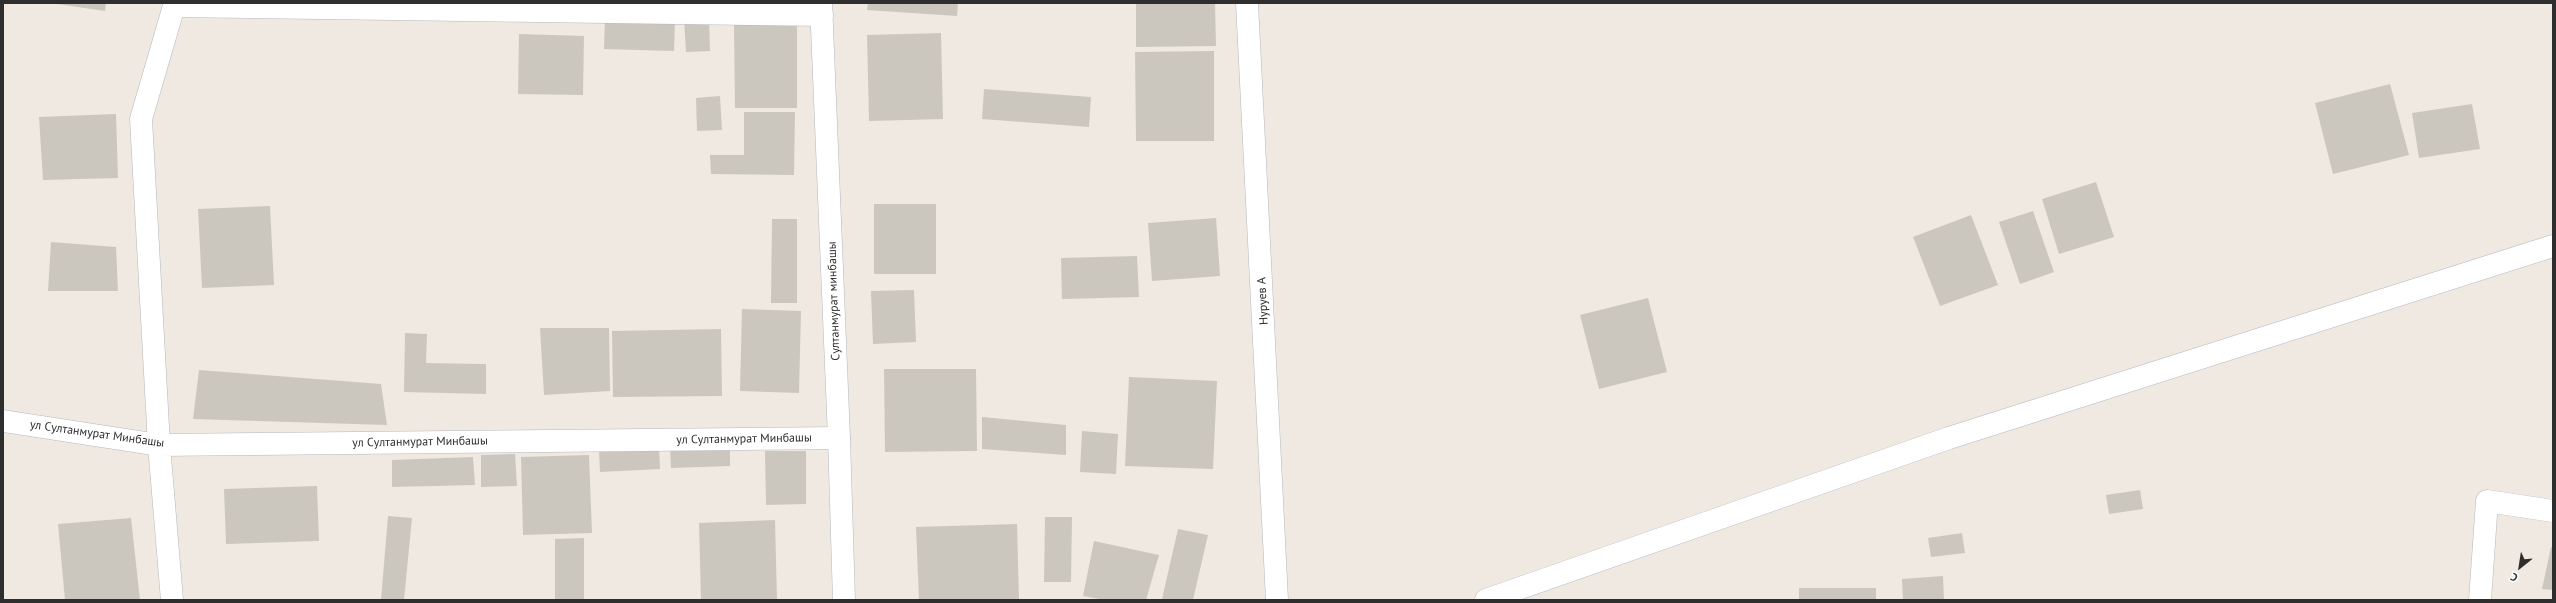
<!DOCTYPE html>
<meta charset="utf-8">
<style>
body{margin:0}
#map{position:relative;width:2556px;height:603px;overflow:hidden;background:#efe9e1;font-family:"PT Sans",sans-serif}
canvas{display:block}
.frame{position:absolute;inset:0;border:4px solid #2e2e2e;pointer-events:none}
.north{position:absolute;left:2500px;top:547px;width:40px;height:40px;-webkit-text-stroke:3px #fff;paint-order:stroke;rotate:210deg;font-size:11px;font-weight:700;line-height:16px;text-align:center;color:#2e2e2e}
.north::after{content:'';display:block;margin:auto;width:14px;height:18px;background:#2e2e2e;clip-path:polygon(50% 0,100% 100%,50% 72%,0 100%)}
</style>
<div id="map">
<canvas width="2556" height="603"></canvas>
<div class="frame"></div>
<div class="north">С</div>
</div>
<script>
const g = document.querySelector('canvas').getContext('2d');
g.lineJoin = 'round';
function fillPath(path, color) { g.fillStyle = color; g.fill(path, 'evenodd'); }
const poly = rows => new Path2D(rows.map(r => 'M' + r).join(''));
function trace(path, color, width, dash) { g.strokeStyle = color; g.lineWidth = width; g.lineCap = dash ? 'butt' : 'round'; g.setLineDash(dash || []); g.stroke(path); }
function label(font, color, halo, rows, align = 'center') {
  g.font = font + ' "PT Sans",sans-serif'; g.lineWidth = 3; g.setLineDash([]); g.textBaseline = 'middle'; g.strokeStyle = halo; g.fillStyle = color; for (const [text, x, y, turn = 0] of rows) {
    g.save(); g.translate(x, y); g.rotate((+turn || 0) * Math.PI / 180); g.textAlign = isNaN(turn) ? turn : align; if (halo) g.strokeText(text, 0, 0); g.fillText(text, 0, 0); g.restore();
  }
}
fillPath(poly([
 [50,3,106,3,105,11],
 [868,3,958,3,957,16,867,10],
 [1136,3,1215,3,1216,46,1136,47],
 [709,17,710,51,686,52,684,18],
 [605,19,675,21,674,51,604,49],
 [734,24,797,25,797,108,735,108],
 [941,33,943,119,869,121,867,35],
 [519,34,584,36,583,95,518,94],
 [1214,51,1214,141,1136,141,1135,52],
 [2390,84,2409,155,2333,174,2315,103],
 [984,89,1091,97,1089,127,982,119],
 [720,96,722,130,697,131,696,98],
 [2472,104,2480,149,2419,158,2412,113],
 [744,112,795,112,794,175,711,174,710,155,744,155],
 [116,114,118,178,43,180,39,117],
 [2096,182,2114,237,2059,254,2042,199],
 [874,204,936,204,936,274,874,274],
 [270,206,274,285,202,288,198,209],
 [2033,211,2054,272,2020,284,1999,222],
 [1971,215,1998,285,1940,306,1913,237],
 [1216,218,1220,276,1152,281,1148,223],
 [772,219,797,219,797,303,771,303],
 [51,242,116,247,118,291,48,291],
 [1137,256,1139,297,1062,299,1061,258],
 [914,290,916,342,873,344,871,291],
 [1648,298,1667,372,1599,389,1580,315],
 [742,309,801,311,799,393,740,391],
 [540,328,609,328,610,391,544,395],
 [721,329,722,396,613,397,612,331],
 [405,333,427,334,426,363,486,364,486,394,404,392],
 [884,369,976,369,977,451,885,452],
 [199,370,381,384,387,425,193,419],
 [1129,377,1217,381,1213,469,1125,466],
 [982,417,1066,425,1066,455,982,449],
 [1082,431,1118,434,1116,474,1080,472],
 [730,445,730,466,671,468,670,447],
 [659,448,660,469,600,472,599,451],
 [765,451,806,451,806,504,766,505],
 [515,454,517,486,481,487,481,455],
 [589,455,592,533,523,535,521,457],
 [473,457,475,485,392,487,392,460],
 [317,486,319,541,226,544,224,489],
 [2140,490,2143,509,2109,514,2106,495],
 [388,516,412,518,404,600,381,600],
 [1045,517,1072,517,1071,582,1044,582],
 [131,518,140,600,65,600,58,524],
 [775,520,777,600,701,600,699,523],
 [1017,524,1019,599,919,600,916,527],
 [1178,529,1208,535,1193,600,1162,599],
 [1962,533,1965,553,1931,557,1928,538],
 [584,538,584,600,555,600,555,539],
 [1094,541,1159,555,1146,600,1105,600,1083,596],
 [2551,547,2553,548,2553,590,2542,589],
 [1943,576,1944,600,1903,600,1902,579],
 [1799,588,1876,588,1876,600,1799,600]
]), '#cbc7bf');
const minor = poly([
 [1247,3,1277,600],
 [3,421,159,445,839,438],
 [172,600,159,445,141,119,174,6,822,15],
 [1486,600,1949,438,2553,246],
 [2480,600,2487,501,2553,511]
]);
const tertiary = poly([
 [821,3,839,438,844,600]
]);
trace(minor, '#b4b7c1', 23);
trace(tertiary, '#b4b7c1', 23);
trace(minor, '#fff', 22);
trace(tertiary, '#fff', 22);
label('12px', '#2e2e2e', '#fff', [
 ["Султанмурат минбашы",834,301,-92],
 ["Нуруев А",1263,301,-93],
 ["ул Султанмурат Минбашы",97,434,8],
 ["ул Султанмурат Минбашы",744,439,-1],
 ["ул Султанмурат Минбашы",420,442,-1]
]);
</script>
